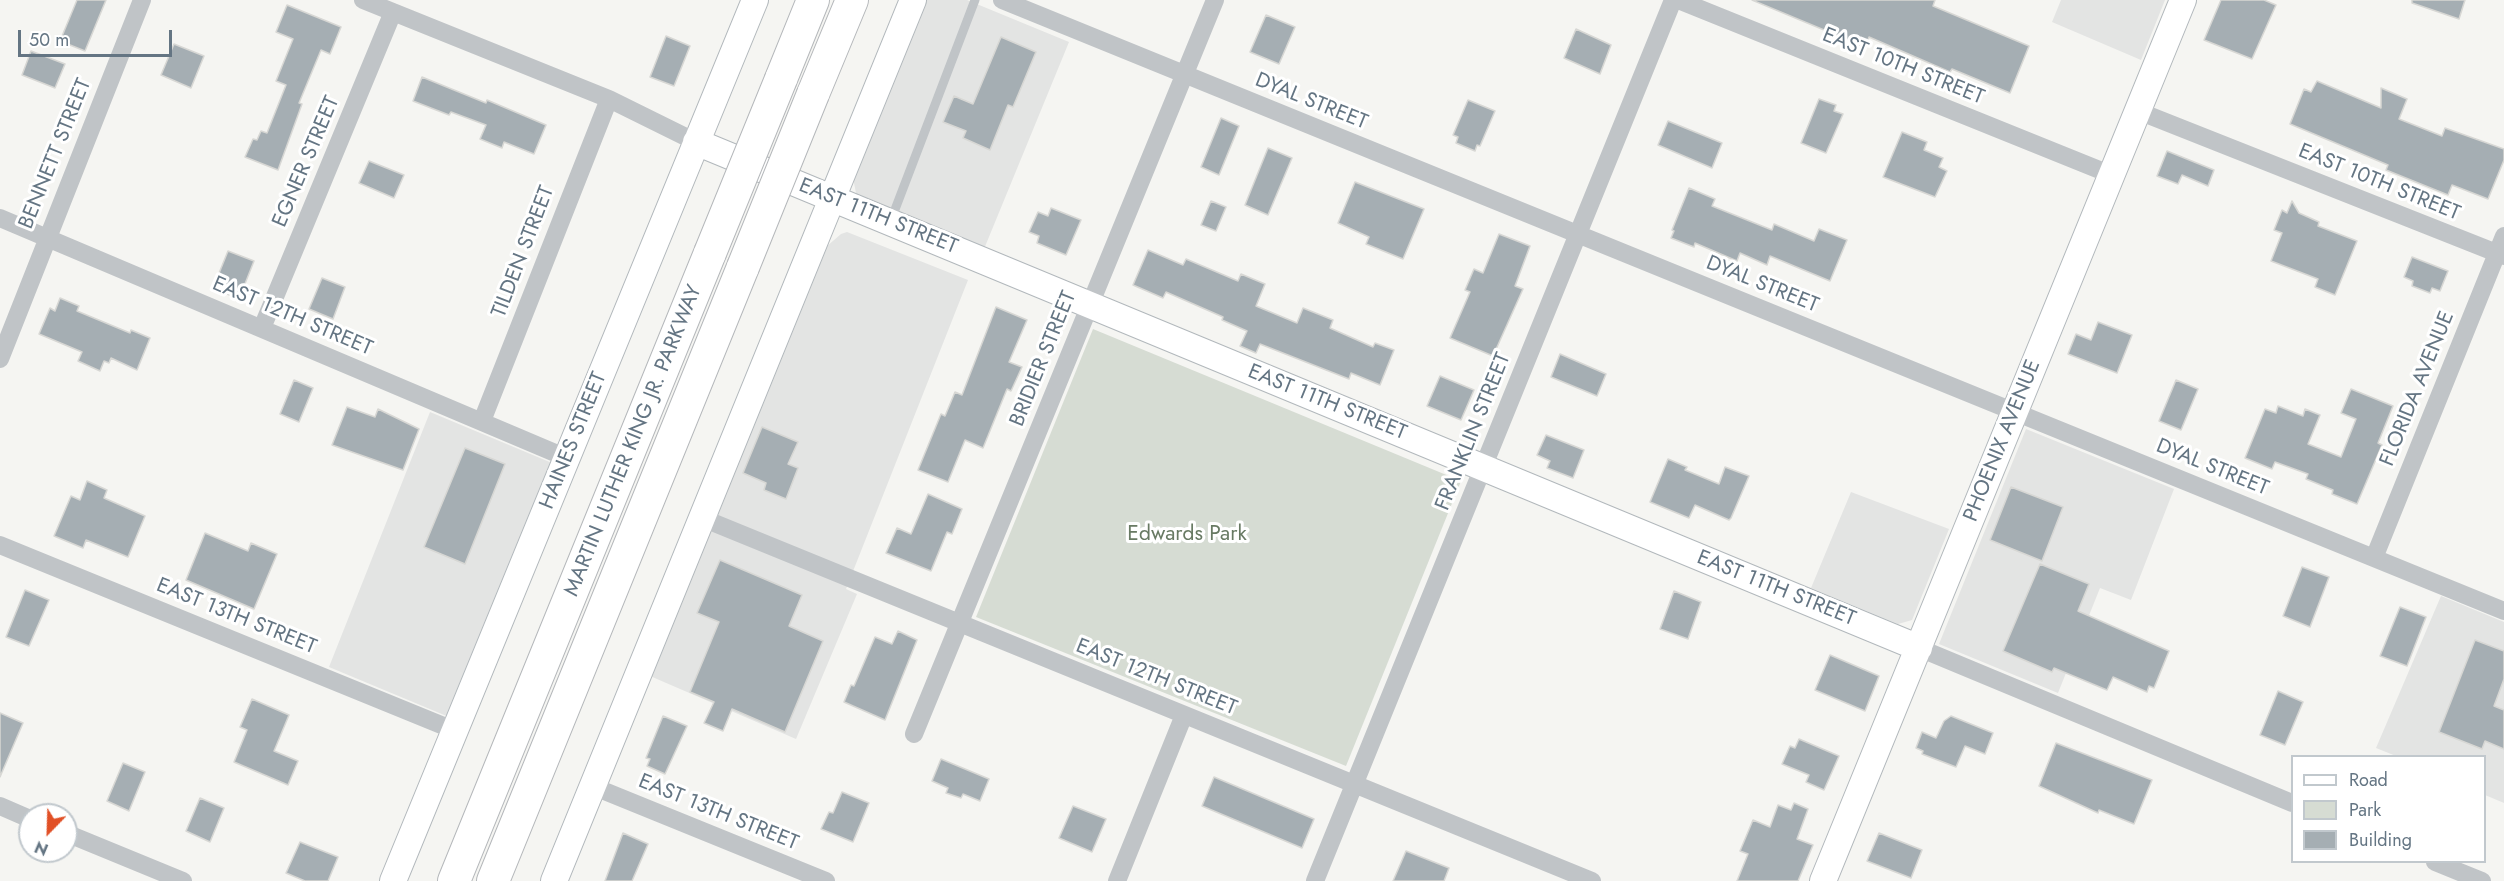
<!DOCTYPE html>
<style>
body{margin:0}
#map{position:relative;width:2504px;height:881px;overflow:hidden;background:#f5f5f2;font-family:Jost,sans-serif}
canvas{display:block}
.legend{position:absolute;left:2291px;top:755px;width:195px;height:108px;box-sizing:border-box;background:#fff;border:2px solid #c1c8cd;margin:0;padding:8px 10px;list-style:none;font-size:18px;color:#647583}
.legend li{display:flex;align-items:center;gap:12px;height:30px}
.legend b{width:30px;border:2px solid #c1c8cd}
.north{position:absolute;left:18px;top:803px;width:60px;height:60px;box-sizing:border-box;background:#fff;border:2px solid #c1c8cd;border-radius:50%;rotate:203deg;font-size:16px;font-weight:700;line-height:24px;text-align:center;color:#647583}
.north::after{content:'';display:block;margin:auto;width:21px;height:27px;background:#e15026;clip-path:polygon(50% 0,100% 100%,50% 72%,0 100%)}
.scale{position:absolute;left:18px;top:30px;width:154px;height:27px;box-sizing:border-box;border:3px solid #647583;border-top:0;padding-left:8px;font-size:18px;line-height:21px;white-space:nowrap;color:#647583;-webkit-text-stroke:4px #fff;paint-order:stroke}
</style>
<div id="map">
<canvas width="2504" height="881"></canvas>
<ul class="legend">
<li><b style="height:8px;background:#fff"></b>Road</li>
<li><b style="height:16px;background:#d6dcd3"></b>Park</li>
<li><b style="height:16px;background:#a5aeb3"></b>Building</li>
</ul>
<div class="north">N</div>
<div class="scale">50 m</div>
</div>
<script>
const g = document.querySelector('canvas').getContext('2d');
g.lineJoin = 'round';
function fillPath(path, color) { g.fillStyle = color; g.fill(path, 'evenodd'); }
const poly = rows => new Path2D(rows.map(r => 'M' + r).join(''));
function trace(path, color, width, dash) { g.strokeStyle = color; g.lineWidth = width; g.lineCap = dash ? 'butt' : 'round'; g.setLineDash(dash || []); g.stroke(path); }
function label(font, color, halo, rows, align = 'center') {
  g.font = font + ' Jost,sans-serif'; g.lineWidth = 6; g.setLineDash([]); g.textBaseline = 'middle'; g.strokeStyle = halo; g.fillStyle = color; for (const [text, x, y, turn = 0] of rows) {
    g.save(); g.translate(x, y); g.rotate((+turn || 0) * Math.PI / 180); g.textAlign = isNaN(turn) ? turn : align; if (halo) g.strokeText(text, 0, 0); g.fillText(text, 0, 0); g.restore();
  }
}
fillPath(poly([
 [926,0,967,0,1069,42,984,249,861,199,856,193,853,178],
 [2061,0,2165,0,2141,60,2052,22],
 [847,232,968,280,846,589,857,594,796,739,650,676,826,247,841,234],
 [430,412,552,463,449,717,329,667],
 [2026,429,2174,489,2131,600,2100,588,2058,693,1939,644],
 [1851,492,1949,529,1912,620,1898,624,1811,588],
 [2441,596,2504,622,2504,803,2485,795,2484,756,2396,756,2376,748]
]), '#e3e4e3');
fillPath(poly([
 [1093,329,1461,481,1346,766,976,617]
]), '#d6dcd3');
const building = poly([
 [77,0,106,0,85,51,60,41,77,0],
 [1752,0,1935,0,1933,6,2029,46,2010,93,1952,69,1950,72,1869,37,1865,47,1752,0],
 [2221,0,2264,0,2276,5,2252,59,2204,40,2221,0],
 [2412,0,2465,0,2459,19,2412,3,2412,0],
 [287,5,341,27,330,54,321,50,299,103,302,104,278,170,245,157,253,139,257,140,261,131,267,133,286,85,276,81,293,39,276,32,287,5],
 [1266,15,1295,27,1279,64,1250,52,1266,15],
 [1576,29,1611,45,1600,74,1564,58,1576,29],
 [666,36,690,46,674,86,650,77,666,36],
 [1001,37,1036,52,1013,107,1008,105,990,150,963,138,966,131,943,122,954,96,973,104,1001,37],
 [174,44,204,56,191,88,161,75,174,44],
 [31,51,65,64,55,88,22,75,31,51],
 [422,77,486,103,487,100,546,125,534,154,504,142,502,148,480,139,486,125,451,112,449,115,413,101,422,77],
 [2317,81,2381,108,2381,88,2407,99,2399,119,2442,136,2445,128,2504,149,2504,160,2488,199,2452,185,2448,195,2386,170,2388,165,2290,124,2304,89,2311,92,2317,81],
 [1819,99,1836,105,1834,111,1843,114,1826,153,1801,143,1819,99],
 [1468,100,1495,111,1480,146,1477,145,1475,151,1456,143,1458,137,1453,135,1468,100],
 [1221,118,1239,126,1219,175,1201,167,1221,118],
 [1668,121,1722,143,1712,168,1658,145,1668,121],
 [1902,132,1927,142,1924,150,1943,158,1939,167,1947,171,1935,197,1883,177,1902,132],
 [1268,148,1292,158,1268,215,1245,205,1268,148],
 [2167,151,2214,170,2208,186,2182,175,2178,184,2157,176,2167,151],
 [369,161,404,175,394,198,359,183,369,161],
 [1355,182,1424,209,1403,259,1366,244,1369,237,1338,223,1355,182],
 [1689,188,1715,199,1712,206,1772,230,1774,224,1814,241,1819,229,1847,240,1830,281,1770,256,1767,265,1740,253,1737,261,1695,243,1694,247,1671,238,1674,231,1672,230,1689,188],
 [1211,201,1226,207,1216,231,1201,225,1211,201],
 [2292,201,2299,213,2319,222,2318,226,2357,241,2335,295,2315,287,2318,279,2271,261,2282,233,2274,230,2282,210,2287,213,2292,201],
 [1051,208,1081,220,1066,255,1037,243,1039,236,1029,232,1038,212,1048,216,1051,208],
 [1499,234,1530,246,1515,286,1523,289,1493,356,1450,338,1470,292,1465,290,1474,269,1483,273,1499,234],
 [1148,250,1183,265,1186,259,1238,281,1241,274,1265,284,1256,306,1297,323,1303,308,1333,320,1330,328,1373,347,1375,343,1394,350,1380,385,1351,373,1349,379,1260,344,1256,353,1240,346,1247,331,1222,320,1223,317,1166,292,1163,298,1133,285,1148,250],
 [228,251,254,261,239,299,213,288,228,251],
 [2412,257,2448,271,2440,291,2432,288,2430,293,2412,286,2413,281,2404,277,2412,257],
 [322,278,345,287,333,319,309,309,322,278],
 [60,298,79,306,77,311,130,333,131,330,150,338,137,370,111,358,109,363,104,361,100,371,78,361,82,352,39,334,50,308,55,311,60,298],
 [996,307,1027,320,1009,362,1022,367,1011,391,1007,389,983,448,965,440,948,482,918,470,941,414,945,416,955,392,962,395,996,307],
 [2098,322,2132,335,2117,373,2068,354,2076,334,2091,340,2098,322],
 [1560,354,1606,374,1597,396,1551,377,1560,354],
 [1440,376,1474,390,1461,420,1427,406,1440,376],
 [294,380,313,388,299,422,280,414,294,380],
 [2176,380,2198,389,2181,430,2159,421,2176,380],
 [2351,389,2393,406,2378,443,2382,445,2357,504,2332,494,2333,490,2306,479,2308,474,2275,462,2272,469,2245,458,2265,409,2276,413,2278,406,2303,416,2305,409,2320,415,2308,444,2341,457,2356,419,2341,413,2351,389],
 [347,407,375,417,378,409,419,429,403,470,332,445,347,407],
 [762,427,798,442,788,464,798,468,786,499,764,490,766,483,743,473,762,427],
 [1546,435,1584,450,1573,478,1547,468,1550,461,1537,455,1546,435],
 [465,448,505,464,465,564,424,547,465,448],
 [1668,459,1687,467,1685,470,1719,484,1725,467,1749,476,1731,518,1729,520,1695,505,1689,518,1650,502,1668,459],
 [87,481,107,490,104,498,145,516,128,557,86,540,83,548,54,536,71,496,80,500,87,481],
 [2011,487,2063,507,2042,561,1990,540,2011,487],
 [928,494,962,509,952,534,947,532,931,571,886,553,897,528,911,534,928,494],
 [205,533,248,551,251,543,277,554,254,609,186,580,205,533],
 [720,560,802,595,789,626,823,641,785,732,732,709,723,731,704,723,714,702,690,692,719,622,697,613,720,560],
 [2040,564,2089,584,2078,611,2169,651,2154,688,2149,686,2147,692,2113,677,2107,690,2054,668,2052,672,2003,651,2040,564],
 [2302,567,2329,577,2310,627,2283,616,2302,567],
 [25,590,49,600,29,646,6,637,25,590],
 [1674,591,1701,602,1688,639,1660,629,1674,591],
 [2400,607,2426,617,2407,666,2380,656,2400,607],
 [898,631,917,640,885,720,844,702,851,685,854,686,875,637,892,644,898,631],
 [2475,640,2504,651,2504,679,2494,706,2504,710,2504,749,2485,741,2482,749,2439,732,2475,640],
 [1830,655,1879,676,1865,711,1815,690,1830,655],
 [2278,691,2303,702,2285,745,2260,735,2278,691],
 [252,699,289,715,274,751,298,761,288,785,234,762,247,730,240,727,252,699],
 [0,713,23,723,0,777,0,713],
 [663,716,687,726,665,774,647,766,650,759,646,758,663,716],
 [1951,716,1993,733,1985,754,1965,746,1956,767,1922,754,1923,751,1916,748,1922,732,1936,738,1944,721,1951,716],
 [1799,739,1839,756,1824,790,1806,782,1809,775,1782,764,1790,746,1795,748,1799,739],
 [2056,743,2152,780,2134,824,2099,810,2098,813,2039,786,2056,743],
 [941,759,989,779,980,801,963,794,961,798,946,793,948,788,932,781,941,759],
 [123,763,145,772,129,811,107,801,123,763],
 [1214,777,1314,819,1302,848,1202,806,1214,777],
 [842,792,869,803,853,842,821,829,829,812,833,813,842,792],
 [200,798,224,808,210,842,186,831,200,798],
 [1794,803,1808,809,1797,839,1813,845,1798,881,1737,881,1748,854,1740,851,1753,820,1770,827,1778,805,1791,810,1794,803],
 [1073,806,1106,819,1092,852,1059,838,1073,806],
 [623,833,648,844,632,881,605,881,623,833],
 [1879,833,1922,850,1911,878,1867,861,1879,833],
 [300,842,338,857,328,881,305,881,286,873,300,842],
 [1406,851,1449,868,1444,881,1393,881,1406,851]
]);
fillPath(building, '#a5aeb3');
trace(building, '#d7d7d4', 1.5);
const secondary = poly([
 [696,142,1919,648],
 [393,881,755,0],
 [554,881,913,0],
 [1823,881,2183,0]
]);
const highway = poly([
 [781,79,813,0],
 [813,94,852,0],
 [454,881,710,253],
 [493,881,743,267]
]);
trace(secondary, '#b2b8bc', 28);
trace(highway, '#b5b8bb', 34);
trace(poly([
 [891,220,975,0]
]), '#c0c4c7', 9);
trace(poly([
 [363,0,609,99,696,142],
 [1002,0,2504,611],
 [1678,0,2112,175],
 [2138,111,2504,256],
 [0,218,567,458],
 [262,328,393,12],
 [0,359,142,0],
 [482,421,609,99],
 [702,518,1592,881],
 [0,545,456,731],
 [2374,558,2504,236],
 [1919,648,2292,803],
 [914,734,1215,0],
 [592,786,826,881],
 [0,806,30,819],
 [66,833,183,881],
 [2435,862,2482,881],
 [1117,881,1184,715],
 [1315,881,1673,0]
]), '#c0c4c7', 18);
trace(secondary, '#fff', 26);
trace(highway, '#fff', 32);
const highwayBridge = poly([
 [710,253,781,79],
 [743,267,813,94]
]);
trace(highwayBridge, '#b5b8bb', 34, []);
trace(highwayBridge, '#fff', 32);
label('21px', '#647583', '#fff', [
 ["EAST 10TH STREET",1903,67,22],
 ["DYAL STREET",1311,102,22],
 ["BENNETT STREET",56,154,-68],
 ["EGNER STREET",307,162,-67],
 ["EAST 10TH STREET",2379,183,22],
 ["EAST 11TH STREET",878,217,22],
 ["TILDEN STREET",524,252,-69],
 ["DYAL STREET",1762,285,22],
 ["EAST 12TH STREET",292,317,23],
 ["BRIDIER STREET",1044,359,-68],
 ["FLORIDA AVENUE",2418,389,-68],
 ["EAST 11TH STREET",1327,403,22],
 ["FRANKLIN STREET",1474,432,-68],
 ["HAINES STREET",574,441,-68],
 ["MARTIN LUTHER KING JR. PARKWAY",634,441,-68],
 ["PHOENIX AVENUE",2003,441,-68],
 ["DYAL STREET",2212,468,22],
 ["EAST 11TH STREET",1776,589,22],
 ["EAST 13TH STREET",236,617,22],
 ["EAST 12TH STREET",1156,678,22],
 ["EAST 13TH STREET",718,813,22]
]);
label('21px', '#687a63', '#fff', [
 ["Edwards Park",1187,535]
]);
</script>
